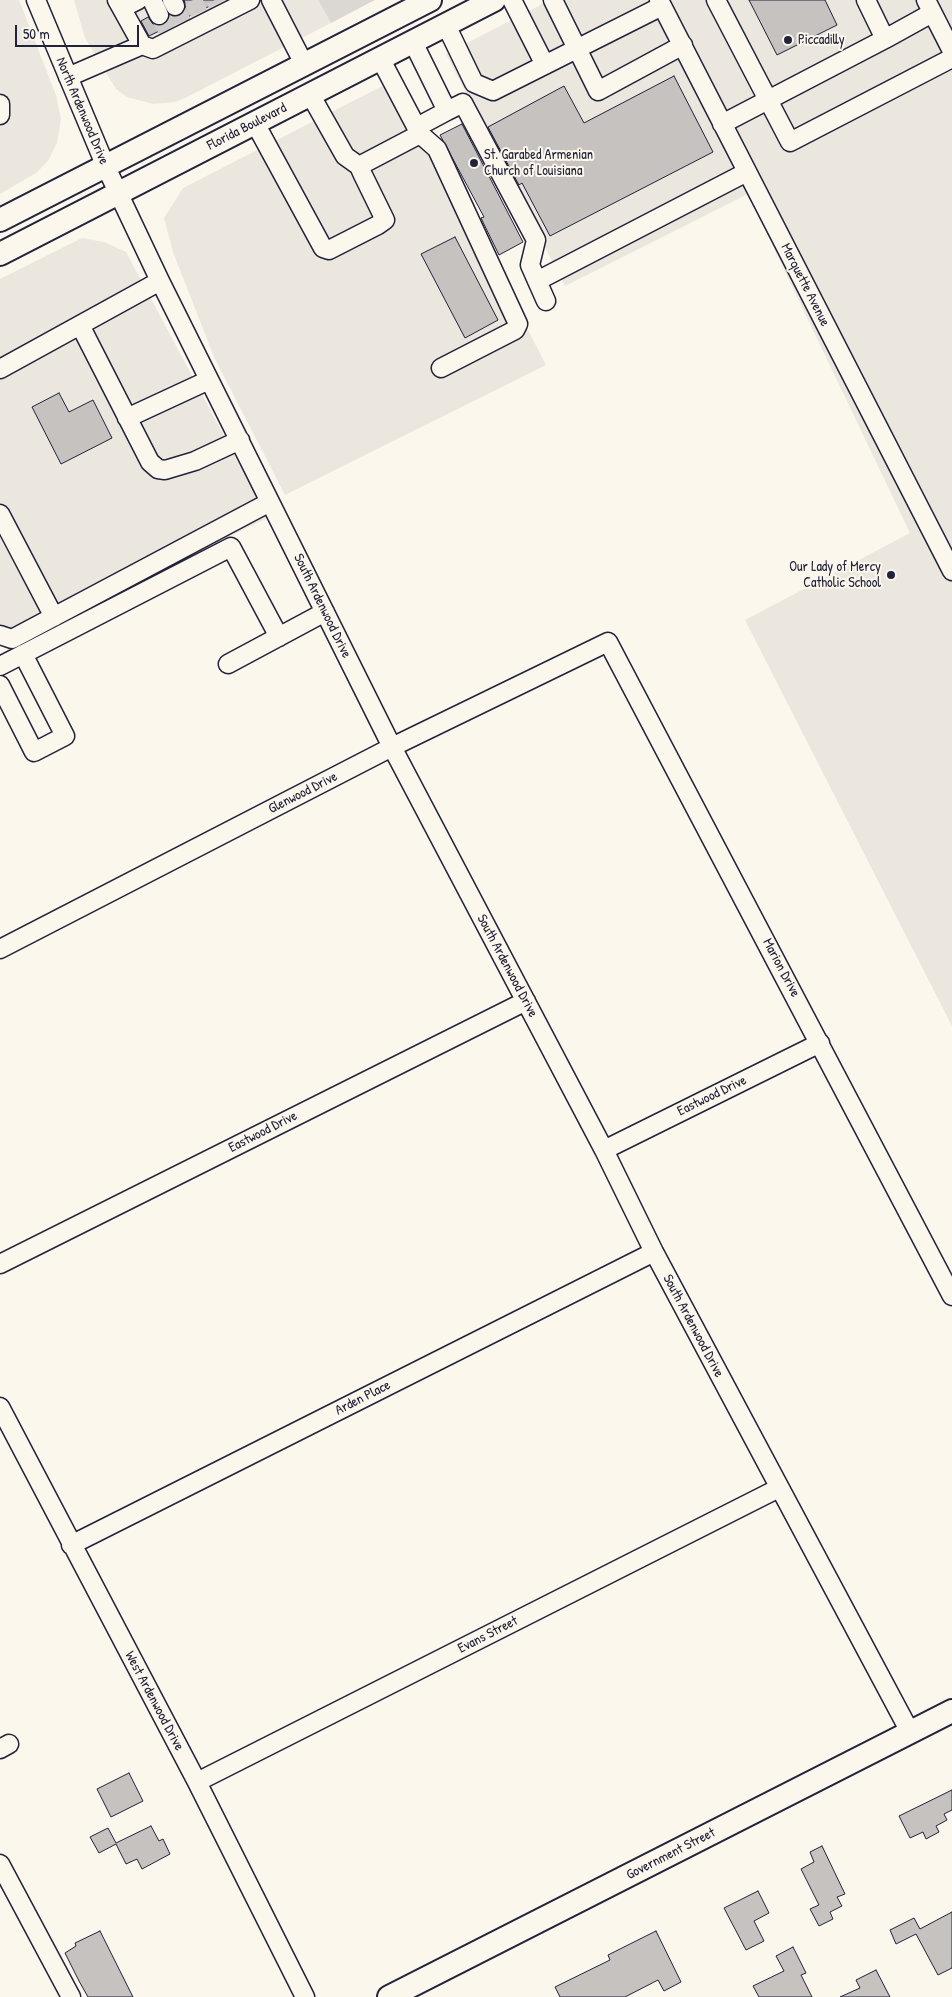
<!DOCTYPE html>
<style>
body{margin:0}
#map{position:relative;width:952px;height:1997px;overflow:hidden;background:#fbf7ec;font-family:"Patrick Hand",sans-serif}
canvas{display:block}
.scale{position:absolute;left:15px;top:25px;width:124px;height:22px;box-sizing:border-box;border:2px solid #22223b;border-top:0;padding-left:6px;font-size:15px;line-height:18px;white-space:nowrap;color:#22223b;-webkit-text-stroke:4px #fbf7ec;paint-order:stroke}
</style>
<div id="map">
<canvas width="952" height="1997"></canvas>
<div class="scale">50 m</div>
</div>
<script>
const g = document.querySelector('canvas').getContext('2d');
g.lineJoin = 'round';
function fillPath(path, color) { g.fillStyle = color; g.fill(path, 'evenodd'); }
const poly = rows => new Path2D(rows.map(r => 'M' + r).join(''));
function trace(path, color, width, dash) { g.strokeStyle = color; g.lineWidth = width; g.lineCap = dash ? 'butt' : 'round'; g.setLineDash(dash || []); g.stroke(path); }
function label(font, color, halo, rows, align = 'center') {
  g.font = font + ' "Patrick Hand",sans-serif'; g.lineWidth = 4; g.setLineDash([]); g.textBaseline = 'middle'; g.strokeStyle = halo; g.fillStyle = color; for (const [text, x, y, turn = 0] of rows) {
    g.save(); g.translate(x, y); g.rotate((+turn || 0) * Math.PI / 180); g.textAlign = isNaN(turn) ? turn : align; if (halo) g.strokeText(text, 0, 0); g.fillText(text, 0, 0); g.restore();
  }
}
fillPath(poly([
 [0,0,19,0,56,95,61,119,57,143,48,161,36,173,0,194],
 [74,0,318,0,331,23,187,97,175,102,153,104,127,97,116,89,85,38],
 [550,0,952,0,952,1026,745,620,910,533,748,194,565,286,446,54],
 [398,78,546,365,285,495,214,357,173,252,164,218,183,188],
 [82,238,104,242,126,252,268,518,0,644,0,279]
]), '#ebe7df');
fillPath(poly([
 [318,0,375,0,331,23]
]), '#dbd8d3');
const building = poly([
 [184,0,222,0,149,36,141,21,148,17,153,24,164,24,169,15,175,17,184,12,186,6,184,0],
 [749,0,825,0,837,25,777,55,749,0],
 [674,76,713,152,550,236,522,183,519,185,488,127,564,86,584,123,674,76],
 [462,124,523,242,499,255,481,218,484,217,440,135,462,124],
 [455,237,498,320,465,338,421,254,455,237],
 [59,393,69,412,93,400,112,438,61,464,32,407,59,393],
 [129,1773,143,1801,111,1817,97,1789,129,1773],
 [952,1790,952,1810,944,1814,947,1820,936,1826,939,1832,926,1839,923,1832,910,1838,899,1816,952,1790],
 [151,1826,159,1841,163,1839,170,1854,142,1869,137,1859,126,1864,116,1844,99,1853,90,1837,108,1828,116,1843,151,1826],
 [822,1846,845,1894,837,1897,842,1906,830,1912,833,1919,819,1926,810,1909,819,1905,801,1869,814,1862,810,1852,822,1846],
 [758,1891,769,1913,754,1921,764,1941,746,1950,724,1908,758,1891],
 [952,1912,952,1968,938,1975,916,1934,896,1944,890,1930,914,1918,920,1929,952,1912],
 [100,1931,133,1997,88,1997,79,1981,65,1953,76,1946,75,1943,100,1931],
 [656,1931,681,1982,664,1991,658,1980,625,1997,560,1997,555,1987,610,1960,608,1955,656,1931],
 [793,1947,806,1973,801,1975,812,1997,759,1997,753,1986,784,1971,776,1956,793,1947],
 [876,1970,890,1997,840,1997,860,1988,856,1980,876,1970]
]);
fillPath(building, '#c6c2c0');
trace(building, '#22223b', 1);
trace(poly([
 [193,0,199,13],
 [215,0,217,4],
 [175,6,182,22],
 [159,15,167,30]
]), '#d0ccc9', 18, [18, 9]);
const minor = poly([
 [36,0,106,167,160,281,392,747,604,1150,654,1252,910,1732],
 [152,0,159,15],
 [172,0,175,6],
 [271,0,304,64],
 [512,0,545,65],
 [553,0,598,91,683,45],
 [659,0,952,571],
 [716,0,790,142,952,58],
 [926,0,952,51],
 [122,8,138,0],
 [446,25,474,83,493,91,662,6],
 [885,39,932,13],
 [413,42,447,111,463,103,536,240,530,265,546,301],
 [142,45,153,49,250,0],
 [68,77,142,45,117,0],
 [0,104,0,115],
 [255,123,323,248,329,250,378,225,385,220,363,175,359,166,345,156,310,94],
 [722,124,885,39,866,0],
 [417,127,447,111],
 [420,134,437,149,518,324,515,330,441,368],
 [359,166,420,134,380,58],
 [537,281,747,172],
 [80,325,150,462,158,469,165,470,195,461,240,440],
 [0,369,160,281],
 [127,418,209,380],
 [0,514,54,617],
 [0,635,12,639,270,502],
 [228,664,325,612],
 [0,666,231,547,279,637],
 [0,685,34,752,65,736,23,654],
 [0,949,392,747,608,642,952,1296],
 [604,1150,820,1043],
 [0,1264,526,1001],
 [0,1407,197,1782,305,1997],
 [71,1545,654,1252],
 [0,1749,9,1744],
 [197,1782,779,1488],
 [0,1864,71,1997]
]);
const major = poly([
 [0,220,430,0],
 [0,254,494,0],
 [389,1997,952,1711]
]);
trace(minor, '#22223b', 21);
trace(major, '#22223b', 26);
trace(minor, '#fbf7ec', 18);
trace(major, '#fbf7ec', 22);
for (const [x, y, r, color] of [
 [788,40,5,"#22223b"],
 [474,163,5,"#22223b"],
 [891,575,5,"#22223b"]
]) { const dot = new Path2D(); dot.arc(x, y, r, 0, 2 * Math.PI); g.fillStyle = color; g.fill(dot); trace(dot, '#fbf7ec', 2); }
label('14px', '#22223b', '#fbf7ec', [
 ["Piccadilly",798,40],
 ["St. Garabed Armenian",484,155],
 ["Church of Louisiana",484,171],
 ["Our Lady of Mercy",881,567,"right"],
 ["Catholic School",881,583,"right"]
], 'left');
label('14px', '#22223b', '#fbf7ec', [
 ["North Ardenwood Drive",82,111,67],
 ["Florida Boulevard",247,127,-27],
 ["Marquette Avenue",805,285,63],
 ["South Ardenwood Drive",322,606,64],
 ["Glenwood Drive",303,793,-27],
 ["South Ardenwood Drive",507,966,62],
 ["Marion Drive",781,968,62],
 ["Eastwood Drive",712,1096,-26],
 ["Eastwood Drive",263,1132,-27],
 ["South Ardenwood Drive",693,1326,62],
 ["Arden Place",363,1398,-27],
 ["Evans Street",488,1635,-27],
 ["West Ardenwood Drive",154,1701,62],
 ["Government Street",671,1854,-27]
]);
</script>
